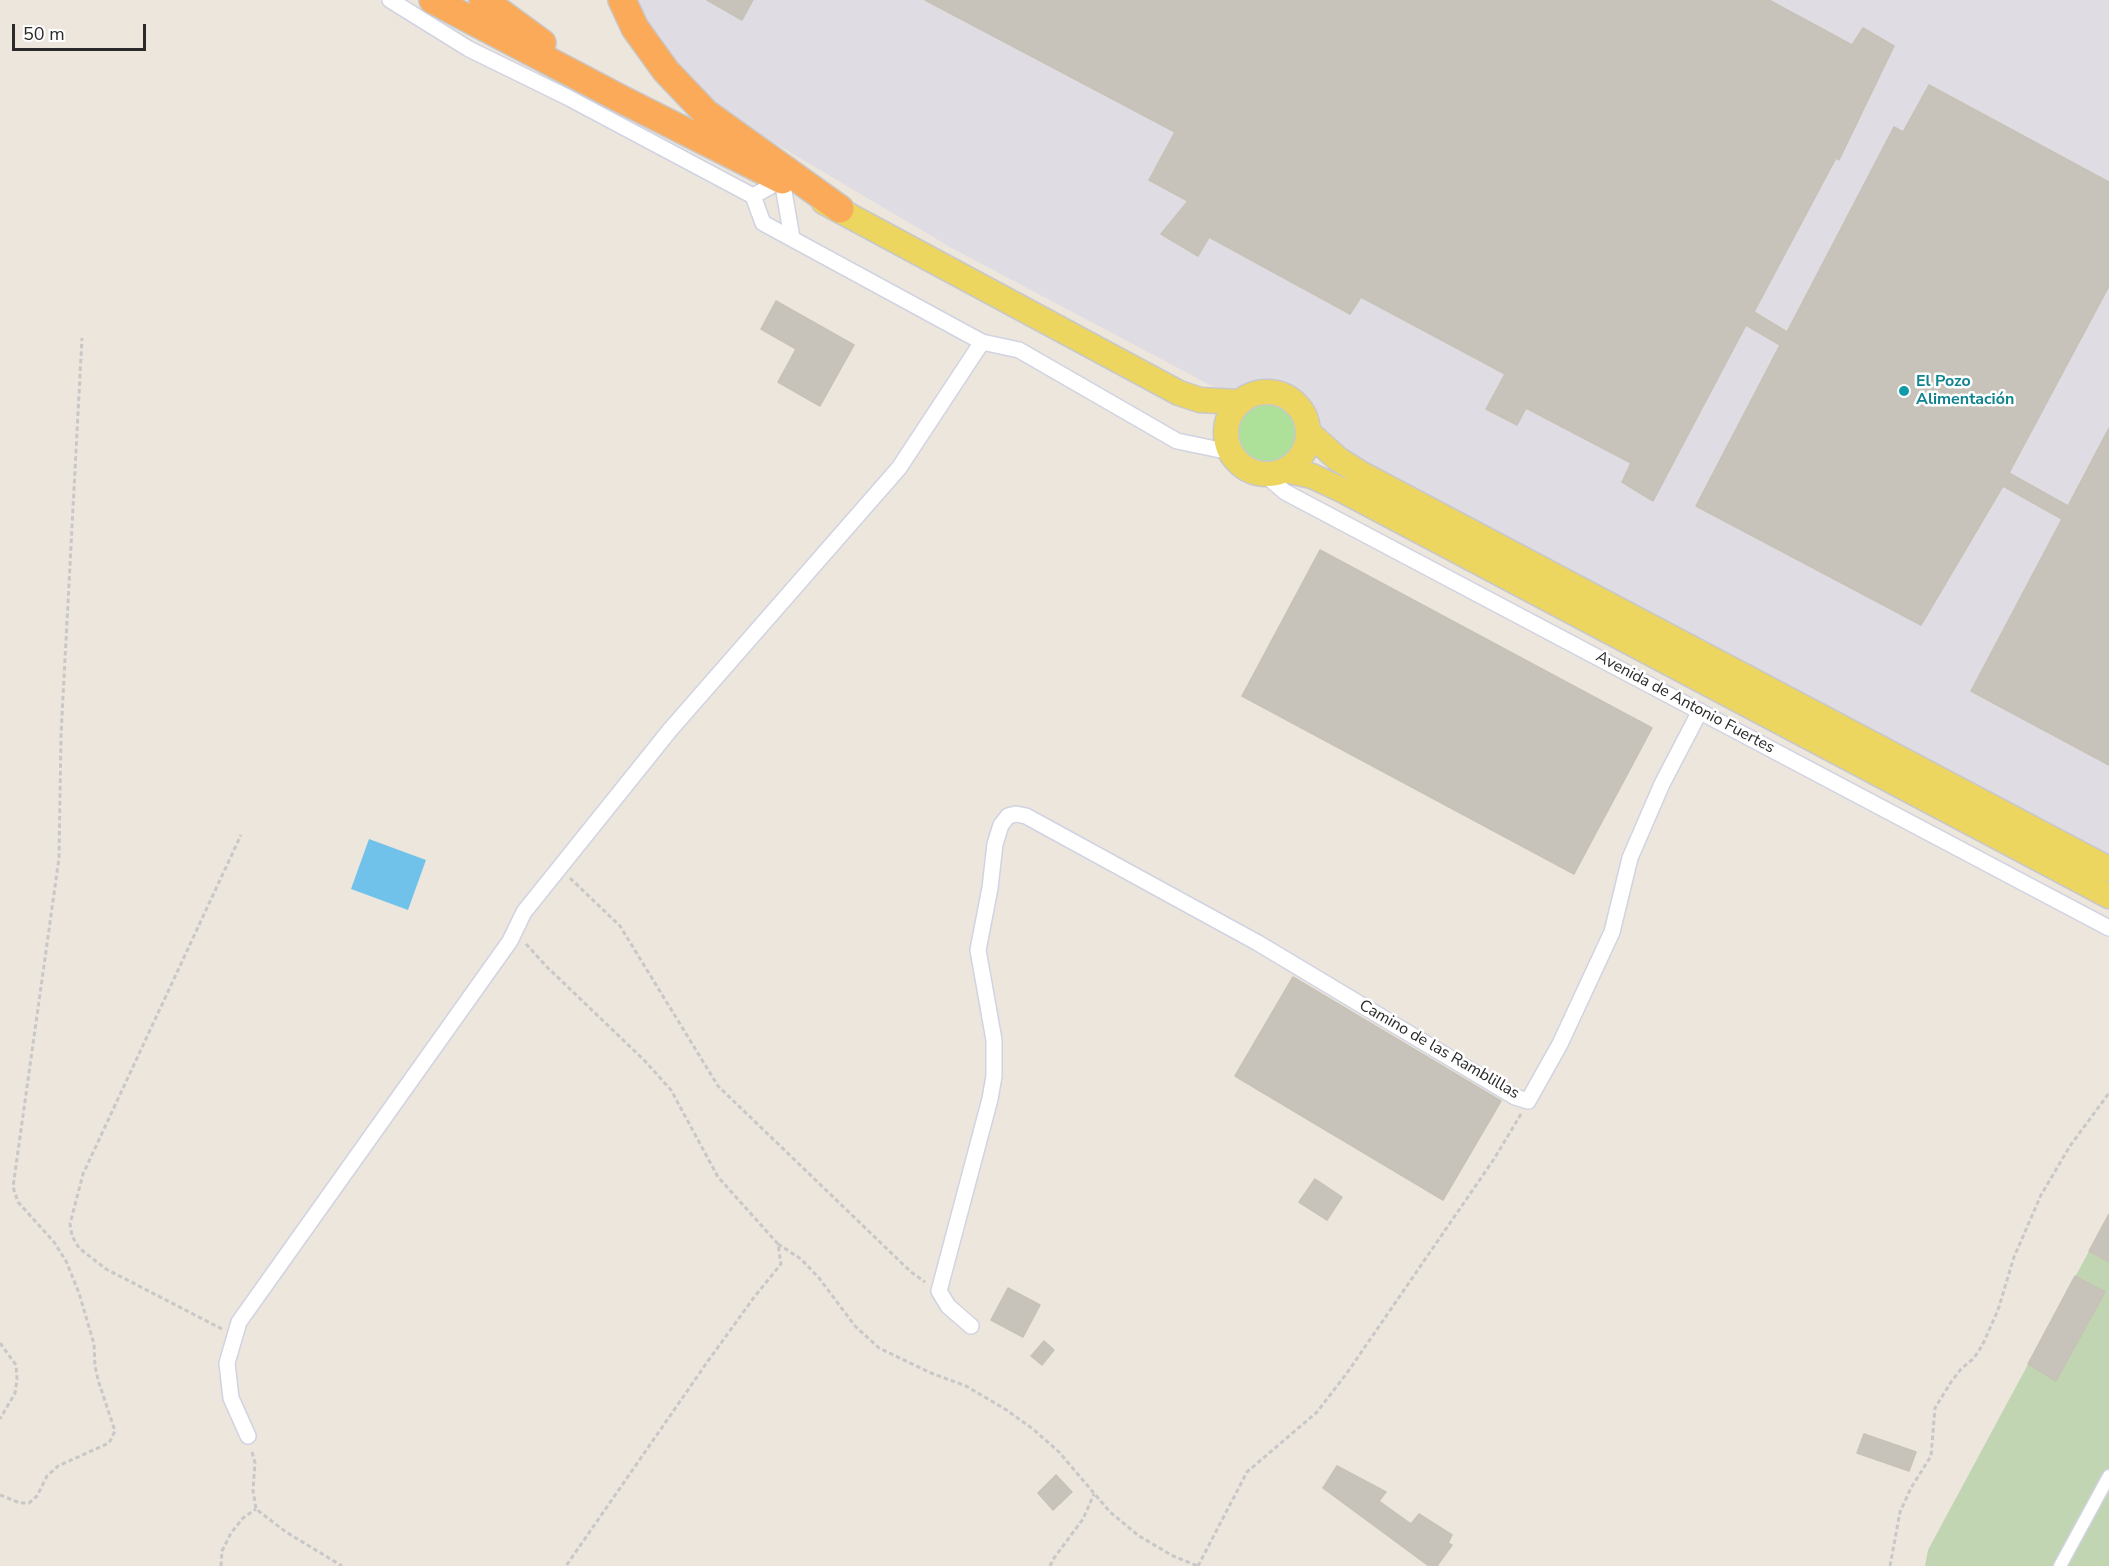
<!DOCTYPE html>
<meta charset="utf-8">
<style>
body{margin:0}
#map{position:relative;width:2109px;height:1566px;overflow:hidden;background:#ece6dc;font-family:"Nunito Sans",sans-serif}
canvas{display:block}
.scale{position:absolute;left:12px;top:24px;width:134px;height:27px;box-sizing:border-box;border:3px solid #2a2a2a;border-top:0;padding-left:8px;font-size:18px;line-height:21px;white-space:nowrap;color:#2a2a2a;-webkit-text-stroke:4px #fff;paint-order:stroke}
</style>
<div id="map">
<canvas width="2109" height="1566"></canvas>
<div class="scale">50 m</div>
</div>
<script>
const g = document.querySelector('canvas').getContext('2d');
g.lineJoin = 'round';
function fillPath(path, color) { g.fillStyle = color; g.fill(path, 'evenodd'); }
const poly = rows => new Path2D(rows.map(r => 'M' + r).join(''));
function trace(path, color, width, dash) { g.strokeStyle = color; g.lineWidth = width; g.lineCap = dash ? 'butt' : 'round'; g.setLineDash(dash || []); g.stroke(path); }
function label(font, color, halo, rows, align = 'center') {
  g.font = font + ' "Nunito Sans",sans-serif'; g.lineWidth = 5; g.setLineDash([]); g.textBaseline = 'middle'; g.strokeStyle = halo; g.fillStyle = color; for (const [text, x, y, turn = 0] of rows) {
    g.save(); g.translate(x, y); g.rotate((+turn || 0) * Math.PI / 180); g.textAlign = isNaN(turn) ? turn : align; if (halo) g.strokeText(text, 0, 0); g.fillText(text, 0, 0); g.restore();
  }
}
fillPath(poly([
 [633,0,2109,0,2109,862,950,247,729,116,672,60]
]), '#dfdce4');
fillPath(poly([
 '1230 433a37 37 0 1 1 74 0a37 37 0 1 1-74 0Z'
]), '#ade199');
fillPath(poly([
 [2109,1214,2109,1566,1925,1566,1928,1550]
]), '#c1d5b3');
fillPath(poly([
 [369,839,426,860,408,910,351,889]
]), '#71c2eb');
const building = poly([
 [707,0,753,0,742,20,707,0],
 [925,0,1769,0,1852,45,1863,28,1894,46,1839,160,1836,158,1754,312,1787,332,1894,127,1903,132,1929,85,2109,182,2109,286,2009,473,2068,506,2109,428,2109,765,1971,691,2062,519,2003,486,1921,625,1696,506,1780,345,1746,325,1653,501,1622,482,1631,463,1526,408,1517,425,1486,409,1505,374,1361,297,1350,314,1209,237,1198,256,1161,234,1188,201,1149,180,1175,132,925,0],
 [776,301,854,345,820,406,778,382,796,349,761,329,776,301],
 [1320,550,1652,728,1574,874,1242,696,1320,550],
 [1293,977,1501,1101,1443,1200,1235,1076,1293,977],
 [1315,1179,1342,1197,1327,1220,1299,1202,1315,1179],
 [2109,1214,2109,1262,2089,1251,2109,1214],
 [2075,1276,2105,1292,2056,1381,2028,1364,2075,1276],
 [1008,1288,1040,1305,1023,1337,991,1320,1008,1288],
 [1044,1341,1054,1350,1042,1365,1031,1356,1044,1341],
 [1864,1434,1916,1452,1909,1471,1857,1453,1864,1434],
 [1337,1466,1386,1492,1379,1501,1411,1524,1419,1514,1452,1535,1448,1543,1452,1545,1437,1566,1429,1566,1323,1488,1337,1466],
 [1056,1475,1072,1492,1053,1510,1038,1493,1056,1475]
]);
fillPath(building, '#c7c3bb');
trace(building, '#c7c2b6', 1.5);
const pedestrian = poly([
 [2060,1566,2109,1476]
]);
const minor = poly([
 [390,0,469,49,567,97,753,196,763,223,982,342,1019,350,1177,441,1230,452],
 [753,196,782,180,792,238],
 [1264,474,1285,492,2109,928],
 [971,1326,948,1306,939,1291,990,1099,994,1076,994,1040,978,950,990,888,995,844,1001,825,1008,816,1016,814,1026,816,1258,943,1515,1097,1528,1101,1560,1044,1612,932,1630,858,1662,784,1700,711],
 [248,1436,231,1398,227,1363,239,1322,510,941,524,912,670,730,899,468,982,342]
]);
const primary = poly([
 [824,202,1179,393,1200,400,1239,402],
 '1226 433a41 41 0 1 1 82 0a41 41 0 1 1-82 0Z',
 [1308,432,1338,459,1360,473,2109,869],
 [1285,470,1312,476,1344,491,2109,896]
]);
const motorway = poly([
 [433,0,621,99,782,180],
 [483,0,542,43],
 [622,0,635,28,666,71,706,113,840,209]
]);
trace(pedestrian, '#d1d3e2', 15);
trace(minor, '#d1d3e2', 18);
trace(primary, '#c8c8c8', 27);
trace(motorway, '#c8c8c8', 30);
trace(poly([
 [570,878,620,926,718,1086,911,1272,925,1282],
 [526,944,547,967,645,1061,671,1090,718,1177,778,1244,781,1264,755,1296,708,1361,566,1566],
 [778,1244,801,1259,819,1278,855,1326,879,1348,931,1373,966,1386,1005,1409,1033,1429,1059,1452,1110,1512,1139,1536,1173,1556,1198,1566],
 [222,1329,106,1269,79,1248,72,1236,70,1224,83,1174,241,835],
 [0,1343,16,1365,17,1380,15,1393,0,1419],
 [252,1452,255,1463,253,1490,256,1509,286,1532,342,1566],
 [0,1495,20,1503,29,1503,37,1496,47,1476,58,1466,109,1443,115,1431,98,1380,95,1366,94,1344,79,1293,66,1261,54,1242,18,1202,13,1187,59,858,61,735,82,338],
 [221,1566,222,1551,231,1533,243,1518,256,1509],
 [1050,1566,1054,1558,1083,1519,1094,1494],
 [1198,1566,1247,1472,1317,1412,1347,1373,1494,1159,1521,1114],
 [1890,1566,1900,1512,1911,1488,1931,1456,1935,1408,1951,1382,1961,1369,1974,1358,1982,1346,1998,1310,2014,1257,2041,1195,2070,1146,2109,1093]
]), '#c8c8c8', 3, [4.5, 3]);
trace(pedestrian, '#fff', 12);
trace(minor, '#fff', 15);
trace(primary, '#edd65f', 24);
trace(motorway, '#faaa58', 27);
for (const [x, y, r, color] of [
 [1904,391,6,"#0f9aa8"]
]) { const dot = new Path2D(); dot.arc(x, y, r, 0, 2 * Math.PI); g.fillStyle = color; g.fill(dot); trace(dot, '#fff', 2); }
label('bold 16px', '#0d838f', '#fff', [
 ["El Pozo",1916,382],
 ["Alimentación",1916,400]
], 'left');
label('16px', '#2a2a2a', '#fff', [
 ["Avenida de Antonio Fuertes",1685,703,28],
 ["Camino de las Ramblillas",1439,1050,30]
]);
</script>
